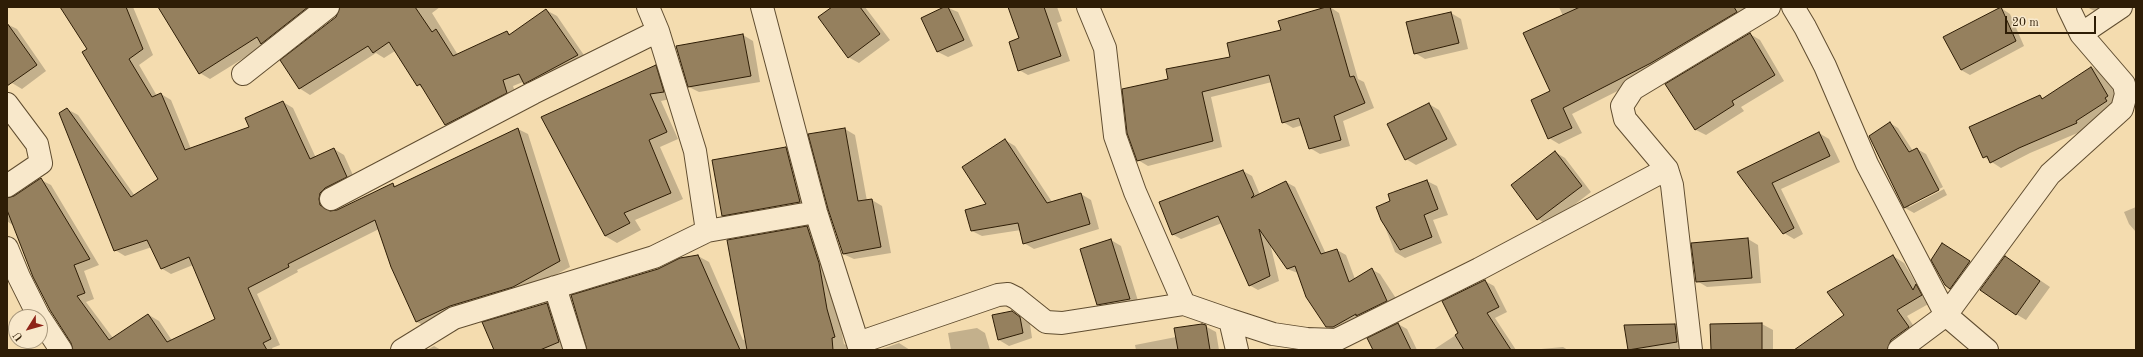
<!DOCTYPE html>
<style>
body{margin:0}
#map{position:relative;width:2143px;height:357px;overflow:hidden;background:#f4dcaf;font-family:"Old Standard TT",serif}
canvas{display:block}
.frame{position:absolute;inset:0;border:8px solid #2e1d06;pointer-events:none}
.north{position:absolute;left:8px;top:309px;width:40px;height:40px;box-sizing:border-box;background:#f8e8cb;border:1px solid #a7977c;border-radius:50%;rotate:233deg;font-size:11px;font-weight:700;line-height:16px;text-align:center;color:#2e1d06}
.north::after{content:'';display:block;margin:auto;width:14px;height:18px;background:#8f2418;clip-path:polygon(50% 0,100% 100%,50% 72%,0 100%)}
.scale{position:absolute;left:2005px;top:16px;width:91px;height:18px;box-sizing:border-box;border:2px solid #2e1d06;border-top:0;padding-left:5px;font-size:12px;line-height:14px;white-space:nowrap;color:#2e1d06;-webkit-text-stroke:3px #f8e8cb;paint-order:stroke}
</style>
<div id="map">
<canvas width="2143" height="357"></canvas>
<div class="frame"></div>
<div class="north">U</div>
<div class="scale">20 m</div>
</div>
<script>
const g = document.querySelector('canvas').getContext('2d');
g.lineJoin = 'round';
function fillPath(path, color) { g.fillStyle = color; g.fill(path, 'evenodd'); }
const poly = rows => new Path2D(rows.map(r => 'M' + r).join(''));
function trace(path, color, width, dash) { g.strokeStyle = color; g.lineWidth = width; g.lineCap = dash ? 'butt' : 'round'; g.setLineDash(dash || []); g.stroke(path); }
fillPath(poly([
 [61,7,133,7,153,55,139,65,157,96,161,94,171,100,191,149,250,128,283,102,293,108,316,158,334,149,344,155,356,182,328,205,331,213,393,184,397,187,518,129,528,134,570,267,524,292,427,327,417,322,379,229,297,270,298,272,257,294,280,345,272,348,273,350,180,350,217,319,193,265,171,274,161,268,152,247,125,256,115,250,67,109,78,115,135,196,160,180,88,49],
 [159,7,326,7,210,79,200,73],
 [341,7,440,7,432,13,458,55,507,32,511,35,546,10,557,16,588,61,535,89,523,82,513,86,517,99,456,131,446,124,424,89,418,85,395,51,384,58,376,53,310,95,299,88],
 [834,7,865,7,890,40,859,63,848,57],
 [946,7,958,12,973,46,948,57,938,52,922,18],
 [1009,7,1057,7,1062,21,1057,23,1070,61,1028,75,1019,70,1020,39],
 [1330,7,1339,13,1358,79,1364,82,1374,108,1343,121,1350,146,1320,154,1310,148,1303,125,1293,128,1283,122,1272,82,1211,97,1222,147,1148,166,1138,160,1169,79,1232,58],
 [1559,7,1757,7,1661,69,1572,114,1582,133,1559,144,1549,138,1551,91,1563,16],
 [2087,7,2111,7,2100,14],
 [2001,8,2010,14,2024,46,1970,75,1961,70],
 [1451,13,1461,19,1468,49,1425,59,1415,53],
 [7,24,17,29,46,71,22,89,12,83,7,76],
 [1750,34,1760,40,1784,81,1741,107,1744,111,1706,135,1696,130,1666,85],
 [743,35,753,41,760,82,699,92,689,87],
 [655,67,667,73,675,98,661,101,678,139,660,147,683,199,635,220,641,230,617,243,605,236],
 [2092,67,2102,73,2122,96,2122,103,2085,127,2087,129,2030,153,2001,168,1984,157,2039,96,2044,99],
 [1429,104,1439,110,1457,145,1416,165,1406,159],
 [1890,123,1898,128,1913,151,1917,149,1926,154,1943,187,1909,205,1909,207,1944,189,1947,195,1914,213,1905,208,1870,136],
 [845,129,855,135,867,201,872,200,882,206,891,253,854,259,843,254],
 [1819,133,1829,139,1840,162,1781,189,1803,234,1794,239,1784,233,1738,172],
 [1005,140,1015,146,1052,202,1081,194,1091,200,1099,229,1034,249,1024,243,1021,230,982,236,972,231,988,204],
 [786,148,796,154,810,207,733,221,723,215],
 [1555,152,1565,158,1591,192,1548,225,1538,219],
 [1243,171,1252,176,1260,195,1286,182,1295,187,1326,254,1337,250,1346,255,1355,279,1371,269,1380,274,1399,303,1336,332,1327,326,1298,273,1287,269,1270,243,1279,281,1258,290,1249,285,1222,223,1181,239,1172,234],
 [41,180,51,185,99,265,84,271,94,299,86,302,113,338,149,315,159,321,177,348,174,350,73,350,72,343,14,226,7,221,7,199,14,197],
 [1427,181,1437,186,1448,215,1433,220,1442,243,1405,258,1395,252,1377,207,1392,201],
 [2136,207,2136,232,2129,224,2124,212],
 [807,227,818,233,829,270,844,344,855,350,588,350,658,270,698,256,709,262,743,340,746,339],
 [1748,239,1758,245,1761,283,1707,287,1697,281,1692,244],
 [1111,240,1121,246,1139,304,1108,310,1098,304],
 [1952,250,1979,267,1960,294,1945,284],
 [1893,256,1904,263,1918,287,1927,292,1932,302,1907,316,1919,334,1900,350,1818,350],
 [2006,257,2050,287,2026,320,2016,314],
 [1485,281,1494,286,1507,312,1495,318,1516,350,1433,350,1459,333],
 [547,304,557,310,569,348,563,350,495,350],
 [1012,312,1030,324,1032,338,1009,346,999,340,994,315],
 [1398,324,1407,329,1417,350,1374,350],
 [1762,324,1773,330,1773,350,1712,350],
 [1675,325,1685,331,1687,347,1670,350,1629,349,1625,326],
 [1205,326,1216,332,1219,350,1136,350,1135,345,1176,337],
 [977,328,985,333,990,350,951,350,948,333],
 [899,343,910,350,879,350],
 [434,346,441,350,427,350],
 [1563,347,1568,350,1530,350],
 [1273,348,1288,350,1263,350]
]), '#0003');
const building = poly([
 [60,7,126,7,143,49,129,59,152,97,161,93,185,150,249,127,245,118,283,101,310,159,334,148,347,177,325,188,320,193,319,199,320,205,330,211,337,210,393,183,394,187,518,128,560,261,513,287,450,306,416,322,391,267,375,220,288,264,289,267,248,288,271,339,263,343,267,350,73,350,71,343,50,310,33,277,7,210,7,198,14,196,41,178,90,259,74,265,85,293,77,296,109,340,148,314,167,342,215,319,189,257,161,269,147,240,114,251,59,113,67,108,131,197,158,179,82,52,87,49,60,7],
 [158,7,308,7,261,44,257,37,199,74,158,7],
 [340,7,415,7,432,32,436,29,453,56,507,31,509,35,546,9,578,55,524,84,519,74,503,80,507,93,445,125,420,84,417,86,389,42,373,53,368,46,299,89,280,60,336,17,340,7],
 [832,7,860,7,880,34,848,58,818,17,832,7],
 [944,7,948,7,964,40,937,52,921,18,944,7],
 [1008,7,1044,7,1061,56,1018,71,1009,42,1019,38,1008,7],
 [1326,7,1330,7,1350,77,1354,76,1365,103,1334,116,1341,140,1309,149,1299,118,1282,123,1269,75,1202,92,1213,141,1137,161,1127,133,1122,89,1168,79,1166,69,1230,57,1227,43,1281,30,1278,21,1326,7],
 [1580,7,1734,7,1737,12,1651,63,1563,108,1572,128,1548,139,1531,100,1550,91,1523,33,1580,7],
 [2001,7,2016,41,1961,70,1943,37,2001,7],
 [1451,12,1459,43,1414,54,1406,22,1451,12],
 [7,23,37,65,7,86,7,23],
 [1750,33,1775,75,1732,101,1734,105,1695,130,1665,84,1750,33],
 [743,34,751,76,688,87,676,46,743,34],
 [656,65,664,92,650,94,667,132,649,140,671,193,624,213,630,223,605,236,541,117,656,65],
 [2091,67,2108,96,2105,98,2107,101,2076,121,2077,123,2019,148,1990,163,1987,156,1983,158,1969,127,2040,95,2042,99,2091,67],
 [1429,103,1447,139,1405,160,1387,124,1429,103],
 [1890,122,1909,152,1917,148,1939,190,1904,208,1869,136,1890,122],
 [845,128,858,201,872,199,881,247,843,254,828,209,808,134,845,128],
 [1819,132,1830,156,1772,183,1794,228,1783,234,1737,172,1819,132],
 [1005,139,1047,203,1081,193,1090,224,1023,244,1018,223,971,231,965,210,986,204,962,167,1005,139],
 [786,147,800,202,722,216,712,160,786,147],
 [1555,151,1582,186,1537,220,1511,185,1555,151],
 [1243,170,1254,195,1251,198,1286,181,1321,254,1337,249,1349,282,1372,268,1387,301,1356,316,1356,314,1333,327,1326,327,1306,297,1295,266,1287,269,1259,229,1270,276,1249,286,1218,216,1172,235,1159,202,1243,170],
 [1427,180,1438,209,1424,215,1432,237,1400,250,1381,220,1376,207,1390,201,1388,194,1427,180],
 [807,226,819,263,827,309,835,337,832,338,833,350,747,350,727,240,807,226],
 [1748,238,1752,278,1696,282,1691,243,1748,238],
 [1111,239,1130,299,1097,305,1080,249,1111,239],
 [1942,243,1970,261,1950,289,1945,285,1931,260,1942,243],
 [698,255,740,350,587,350,571,295,658,269,680,258,698,255],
 [1893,255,1913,290,1916,284,1922,295,1897,310,1909,327,1891,340,1887,350,1794,350,1844,315,1827,292,1893,255],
 [2005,256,2040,281,2016,315,1980,290,2005,256],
 [1485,280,1499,307,1487,313,1511,350,1464,350,1455,335,1458,333,1442,301,1485,280],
 [547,303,559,342,540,350,494,350,482,322,547,303],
 [1012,311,1020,317,1023,333,998,340,992,315,1012,311],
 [1398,323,1411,350,1373,350,1367,338,1398,323],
 [1762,323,1762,350,1711,350,1710,324,1762,323],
 [1202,324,1206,325,1210,350,1178,350,1174,328,1202,324],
 [1675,324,1677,342,1628,350,1624,325,1675,324]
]);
fillPath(building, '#95805e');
trace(building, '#2e1d06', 1);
const minor = poly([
 [648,7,658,31,695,151,707,231],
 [762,7,816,212,860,350],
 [1088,7,1105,48,1115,136,1135,192,1184,304,1230,320,1237,350],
 [1793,7,1805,27,1825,66,1867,164,1946,315,1987,350],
 [2081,34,2121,7],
 [243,74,328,7],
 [7,104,37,144,41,163,7,186],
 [331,199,533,93,658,31],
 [7,248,19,277,39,317],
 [555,287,575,350],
 [40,318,61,350],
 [1230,320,1273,334,1307,339,1336,340,1479,269,1667,169],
 [858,343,998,295,1008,294,1016,298,1046,322,1062,323,1184,304],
 [402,350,454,318,654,257,707,231,816,212],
 [1691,350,1672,185,1667,169,1625,119,1622,106,1633,89,1769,7],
 [1899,350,1946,315,2050,174,2122,109,2126,94,2124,84,2081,34,2068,7]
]);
trace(minor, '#604d30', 24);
trace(minor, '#f8e8cb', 22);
</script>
